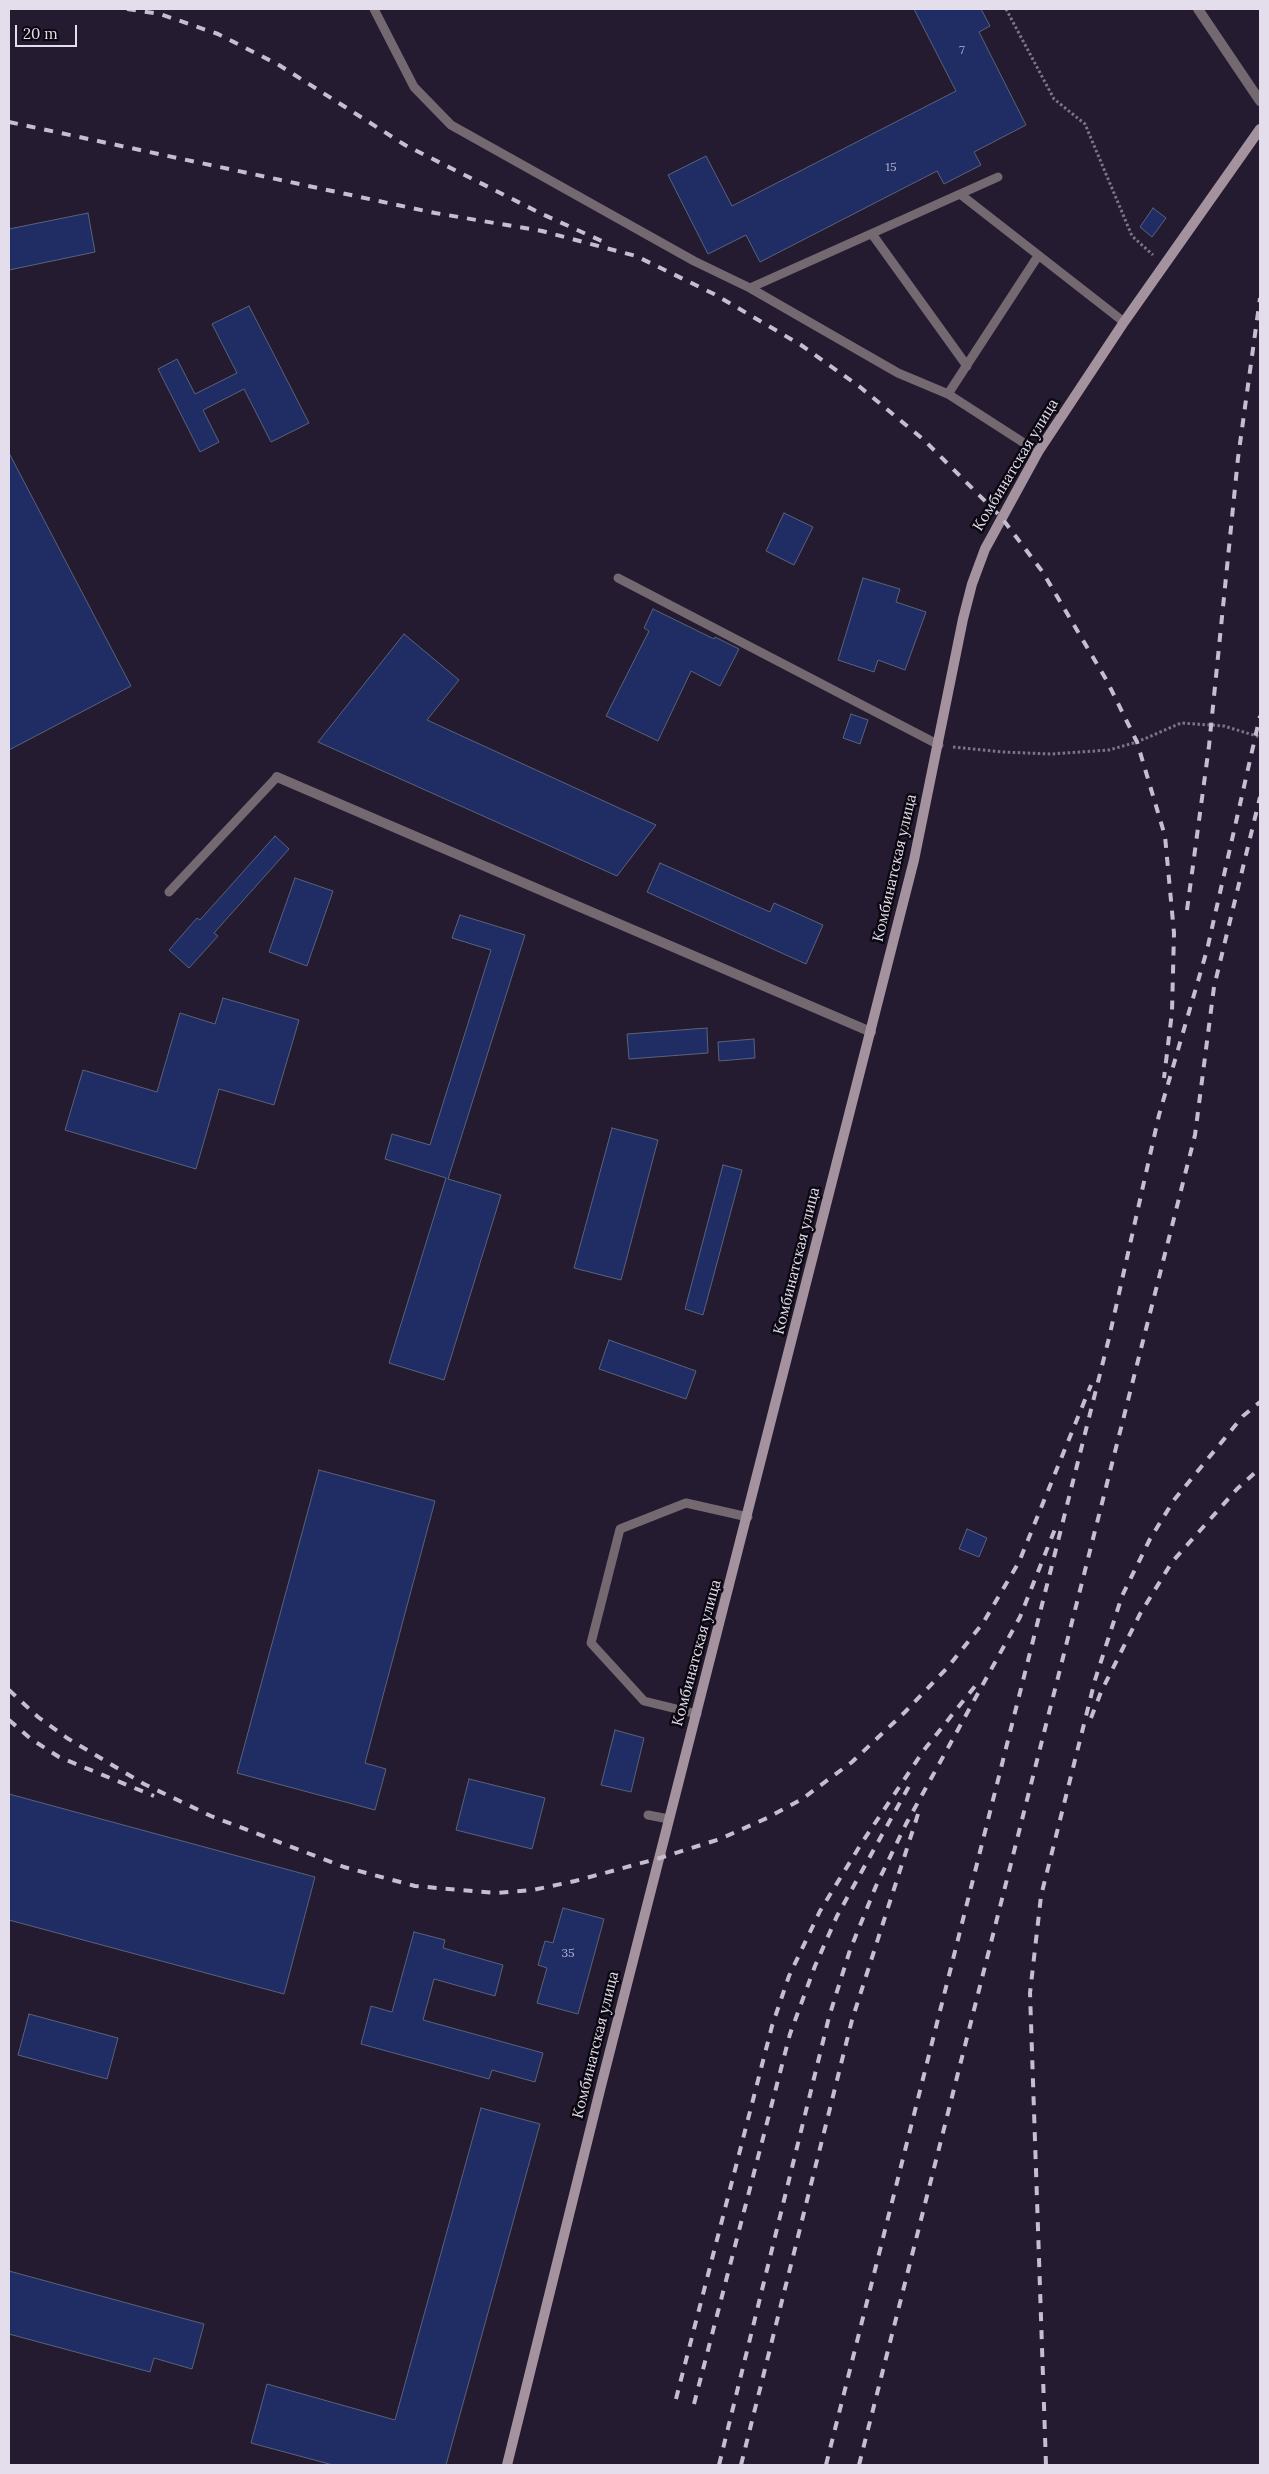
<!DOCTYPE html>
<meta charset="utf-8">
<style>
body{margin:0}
#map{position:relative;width:1269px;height:2474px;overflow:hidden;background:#241b30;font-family:Lora,serif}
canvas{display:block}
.frame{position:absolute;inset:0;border:10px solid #e3ddec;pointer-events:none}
.scale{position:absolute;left:15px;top:25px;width:62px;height:22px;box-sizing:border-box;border:2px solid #e3ddec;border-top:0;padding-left:6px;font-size:15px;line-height:18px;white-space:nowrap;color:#e3ddec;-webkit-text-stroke:4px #0c0811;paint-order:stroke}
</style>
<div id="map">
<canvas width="1269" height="2474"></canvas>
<div class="frame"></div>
<div class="scale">20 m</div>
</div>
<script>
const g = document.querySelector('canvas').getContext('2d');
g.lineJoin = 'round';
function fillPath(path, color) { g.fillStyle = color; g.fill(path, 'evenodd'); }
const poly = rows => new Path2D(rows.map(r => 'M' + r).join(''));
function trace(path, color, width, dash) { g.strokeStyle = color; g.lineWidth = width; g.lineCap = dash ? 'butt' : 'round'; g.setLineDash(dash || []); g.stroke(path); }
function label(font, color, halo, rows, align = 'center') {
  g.font = font + ' Lora,serif'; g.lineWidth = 5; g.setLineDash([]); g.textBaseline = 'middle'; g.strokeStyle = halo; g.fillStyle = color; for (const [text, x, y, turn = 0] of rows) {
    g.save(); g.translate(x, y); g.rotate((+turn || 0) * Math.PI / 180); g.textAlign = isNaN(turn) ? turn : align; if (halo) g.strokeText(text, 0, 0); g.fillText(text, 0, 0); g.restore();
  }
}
const building = poly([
 [914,9,981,9,990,26,979,32,1026,125,974,152,981,165,944,184,937,171,760,262,746,235,708,254,668,175,706,156,732,206,956,91,914,9],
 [1153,208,1166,218,1152,237,1140,227,1153,208],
 [88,213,95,252,9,270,9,229,88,213],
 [249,306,309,423,271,442,244,389,203,410,219,442,200,452,158,369,177,359,195,394,237,373,212,324,249,306],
 [9,453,131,686,9,750,9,453],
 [784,513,813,527,794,565,766,551,784,513],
 [863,578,900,589,896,602,926,612,905,670,878,660,874,672,838,660,863,578],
 [653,609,714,639,715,637,739,649,720,686,691,671,658,741,606,716,649,631,644,628,653,609],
 [404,634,459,680,427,720,656,825,617,876,318,742,404,634],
 [851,714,868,720,860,744,843,738,851,714],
 [275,836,289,849,214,933,218,936,189,968,169,950,197,918,200,920,275,836],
 [660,863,770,912,774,903,823,925,806,964,647,892,660,863],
 [295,878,333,891,307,966,269,952,295,878],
 [460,915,525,935,448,1179,501,1195,444,1380,389,1363,446,1178,385,1159,392,1134,430,1145,491,950,452,938,460,915],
 [223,998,299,1020,274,1105,219,1089,196,1169,65,1130,83,1070,157,1092,180,1013,215,1024,223,998],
 [707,1028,708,1053,629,1059,627,1034,707,1028],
 [754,1039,755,1058,719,1061,718,1042,754,1039],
 [612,1128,658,1140,621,1280,574,1268,612,1128],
 [723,1165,742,1170,703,1315,685,1309,723,1165],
 [609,1340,696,1371,686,1399,599,1369,609,1340],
 [319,1470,435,1501,365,1763,386,1769,375,1810,237,1773,319,1470],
 [967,1529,987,1538,979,1557,959,1549,967,1529],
 [615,1730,644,1738,631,1792,601,1785,615,1730],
 [469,1779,545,1798,532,1849,456,1830,469,1779],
 [9,1794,315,1877,284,1994,9,1920,9,1794],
 [563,1908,604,1919,578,2014,537,2003,547,1968,538,1965,545,1941,553,1943,563,1908],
 [414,1932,445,1940,443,1948,503,1965,495,1996,434,1979,423,2020,543,2053,535,2082,492,2070,489,2079,361,2044,371,2006,392,2012,414,1932],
 [29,2014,118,2038,107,2079,18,2055,29,2014],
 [481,2108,540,2124,446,2465,333,2465,251,2443,267,2384,395,2420,481,2108],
 [9,2271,204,2324,192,2369,154,2358,150,2372,9,2334,9,2271]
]);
fillPath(building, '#202d64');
trace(building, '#5a627b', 1);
trace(poly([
 [1006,9,1054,99,1085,124,1132,236,1153,255],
 [953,747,1003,752,1051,754,1109,750,1137,742,1181,723,1224,726,1260,737]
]), '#7d7587', 3, [2.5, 2.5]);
trace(poly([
 [374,9,414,87,451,125,694,261,750,288,898,373,948,394,1038,452],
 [960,194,1124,322],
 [872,234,967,366],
 [750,288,998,177],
 [948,394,1038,256],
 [618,578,939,745],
 [169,892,277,777],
 [697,1714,644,1701,591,1643,620,1529,686,1503,748,1517],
 [648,1815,669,1819]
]), '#746971', 9);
trace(poly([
 [1198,9,1260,101],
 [277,777,871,1032]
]), '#746971', 10);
trace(poly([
 [507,2465,602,2082,914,860,963,619,972,584,985,549,1038,452,1124,322,1260,129]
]), '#a5929f', 10);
trace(poly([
 [127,9,160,14,218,34,279,65,405,145,542,214,606,243],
 [9,122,435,213,542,231,636,256,714,294,801,345,860,387,924,440,1001,517,1042,571,1107,681,1137,742,1165,836,1174,933,1172,1012,1164,1078],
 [1187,910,1209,746,1238,458,1260,298],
 [9,1690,38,1717,67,1738,144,1784,211,1816,344,1867,415,1886,495,1893,533,1890,575,1881,660,1858,720,1839,767,1818,802,1799,852,1762,905,1712,948,1667,983,1623,1019,1562,1091,1385],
 [1091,1718,1101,1692,1140,1614,1172,1562,1237,1489,1260,1468],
 [9,1720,31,1739,59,1757,154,1796],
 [676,2399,772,2026,789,1976,820,1911,861,1844,924,1750,976,1685],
 [694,2404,790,2034,815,1966,837,1916,913,1779],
 [719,2465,829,2017,850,1950,876,1886,906,1824,1020,1617,1055,1529],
 [741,2465,852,2020,918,1814],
 [826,2465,1109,1338,1159,1115,1207,950,1260,716],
 [859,2465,1195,1135,1214,987,1260,797],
 [1046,2465,1030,1993,1041,1896,1095,1680,1122,1596,1150,1539,1174,1500,1243,1416,1260,1402]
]), '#c4bece', 4, [9, 9]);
label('12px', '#b2b1ca', null, [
 ["7",962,51],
 ["15",891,168],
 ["35",568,1954]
]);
label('15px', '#e3ddec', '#0c0811', [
 ["Комбинатская улица",1016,465,-59],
 ["Комбинатская улица",895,868,-77],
 ["Комбинатская улица",797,1261,-76],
 ["Комбинатская улица",697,1653,-75],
 ["Комбинатская улица",596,2045,-76]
]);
</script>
